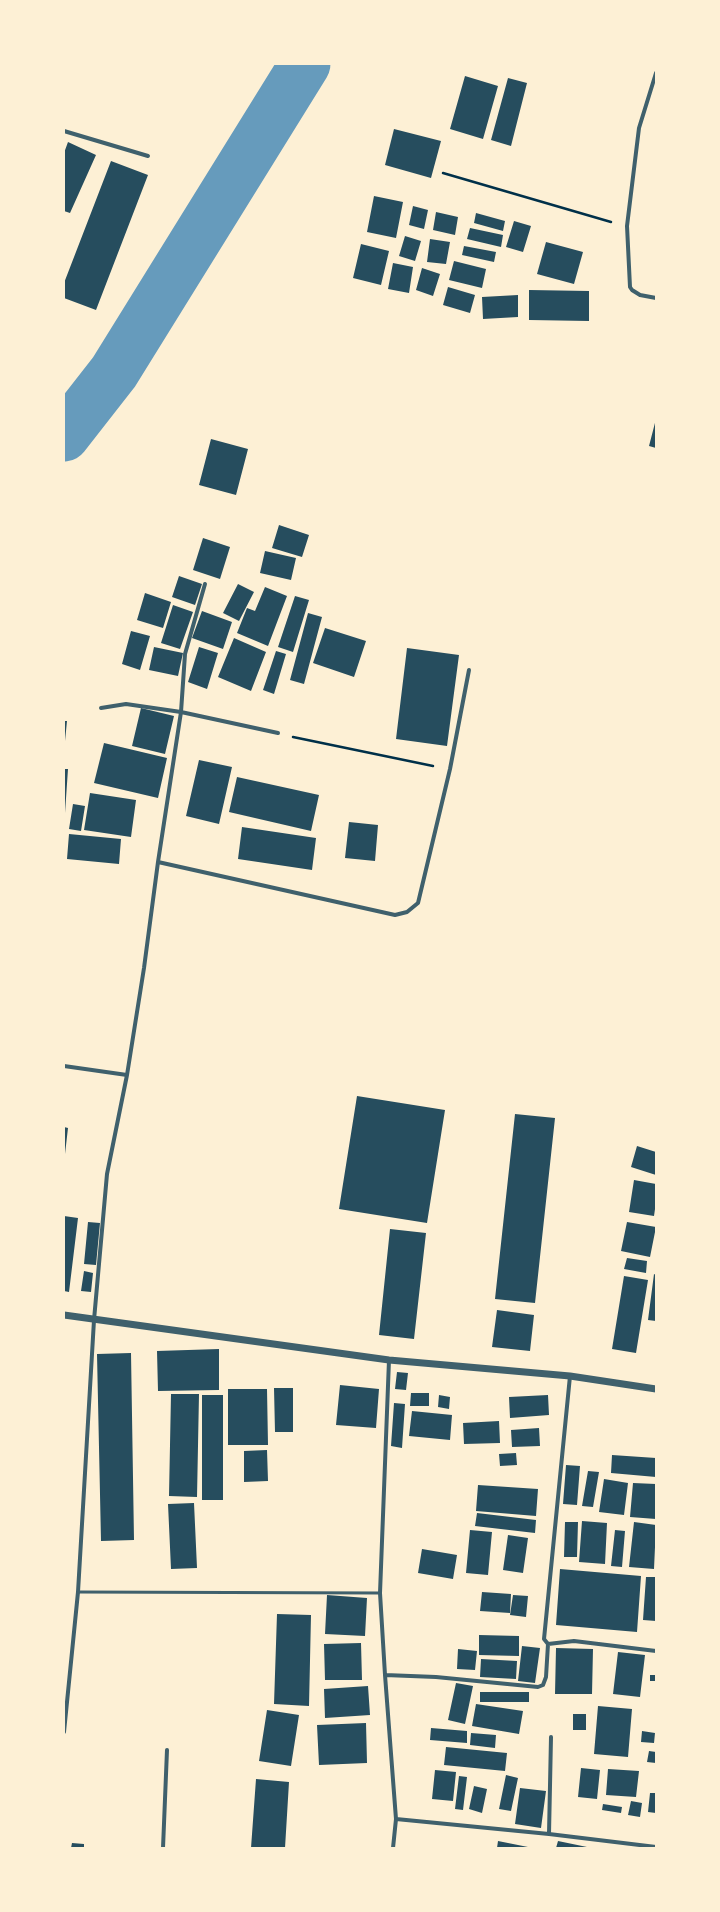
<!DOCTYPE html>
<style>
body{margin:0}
#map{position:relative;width:720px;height:1912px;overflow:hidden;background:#fdf0d5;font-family:"Alegreya Sans",sans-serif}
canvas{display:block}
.frame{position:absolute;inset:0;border:65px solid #fdf0d5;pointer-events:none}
</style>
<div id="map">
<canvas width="720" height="1912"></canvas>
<div class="frame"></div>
</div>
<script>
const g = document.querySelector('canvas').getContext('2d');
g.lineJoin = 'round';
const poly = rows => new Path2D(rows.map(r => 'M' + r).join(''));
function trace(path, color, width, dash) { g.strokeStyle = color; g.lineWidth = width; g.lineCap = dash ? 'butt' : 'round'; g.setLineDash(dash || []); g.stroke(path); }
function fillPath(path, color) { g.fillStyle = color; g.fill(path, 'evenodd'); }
trace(poly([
 [64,436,114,372,305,64]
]), '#669bbc', 51);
fillPath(poly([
 [465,76,498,86,483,139,450,129],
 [508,78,527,83,511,146,491,140],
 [394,129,441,141,431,178,385,165],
 [68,142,96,155,70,213,64,211,64,153],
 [111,161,148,175,96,310,64,298,64,283],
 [374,196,403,202,396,238,367,232],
 [413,206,428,210,424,229,409,225],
 [436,212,458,217,455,235,433,230],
 [476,213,505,221,503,231,474,223],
 [514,221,531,226,523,252,506,247],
 [470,228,503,235,501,247,467,239],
 [405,236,421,241,415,261,399,256],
 [430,239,450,242,446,264,427,262],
 [546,242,583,252,574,284,537,274],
 [361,244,389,251,381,285,353,278],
 [464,246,496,252,494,262,462,255],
 [454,261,486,269,482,288,449,280],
 [393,263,413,267,409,293,388,289],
 [422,268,440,274,433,296,416,290],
 [448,287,475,295,470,313,443,305],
 [529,290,589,291,589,321,529,320],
 [518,295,518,317,483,319,482,297],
 [656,419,656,448,649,446],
 [211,439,248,449,236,495,199,485],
 [279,525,309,535,302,557,272,548],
 [203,538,230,547,220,579,193,570],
 [265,551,296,558,291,580,260,573],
 [179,576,202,584,195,605,172,597],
 [238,584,254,592,239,621,223,613],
 [265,587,287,596,268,646,237,633,247,608,255,611],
 [145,593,171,602,163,628,137,620],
 [295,596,309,600,293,652,278,647],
 [173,605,193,612,180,649,161,643],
 [202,611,232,622,223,649,192,638],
 [308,613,322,617,304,684,290,680],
 [325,628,366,641,354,677,313,663],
 [131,631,150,636,140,670,122,664],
 [234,638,266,652,251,691,218,677],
 [154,647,183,653,178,676,149,670],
 [199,647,218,653,207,689,188,682],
 [407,648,459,655,447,746,396,739],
 [276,651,286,654,274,694,263,690],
 [141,708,174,716,165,754,132,746],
 [64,721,67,721,65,741,64,741],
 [104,743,167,758,158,798,94,783],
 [199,760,232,767,219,824,186,816],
 [64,769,68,769,65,813,64,813],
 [237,777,319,795,311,831,229,812],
 [90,793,136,800,131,837,84,830],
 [73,804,85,806,81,831,69,829],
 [349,822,378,825,375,861,345,858],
 [242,827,316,838,312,870,238,859],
 [69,834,121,839,119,864,67,859],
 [357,1096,445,1110,427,1223,339,1209],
 [515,1114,555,1118,535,1303,495,1299],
 [64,1127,68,1128,65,1154,64,1154],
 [637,1146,656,1152,656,1175,631,1167],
 [634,1180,656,1184,656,1202,654,1216,629,1212],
 [64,1216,78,1218,69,1292,64,1291],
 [88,1222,100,1223,96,1265,84,1264],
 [627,1222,656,1227,650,1257,621,1251],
 [390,1229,426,1233,414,1339,379,1335],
 [627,1258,647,1261,646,1273,624,1269],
 [84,1271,93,1273,91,1292,81,1291],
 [654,1274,656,1275,656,1321,648,1320],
 [624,1276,648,1280,636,1353,612,1349],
 [497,1310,534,1315,530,1351,492,1347],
 [219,1349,219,1390,158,1391,157,1351],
 [131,1353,134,1540,101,1541,97,1354],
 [397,1372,408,1373,406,1390,395,1389],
 [340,1385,379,1389,376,1428,336,1425],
 [274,1388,293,1388,293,1432,275,1432],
 [228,1389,267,1389,268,1445,228,1445],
 [411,1393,429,1393,429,1406,410,1406],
 [171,1394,199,1394,197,1497,169,1496],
 [202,1395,223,1395,223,1500,202,1500],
 [439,1395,450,1397,449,1409,438,1407],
 [548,1395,549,1415,510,1418,509,1397],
 [394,1403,405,1404,402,1448,391,1446],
 [412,1411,452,1415,450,1440,409,1436],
 [499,1421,500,1443,464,1444,463,1423],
 [539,1428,540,1446,512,1447,511,1430],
 [267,1450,268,1481,244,1482,244,1451],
 [516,1453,517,1465,500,1466,499,1454],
 [612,1455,656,1458,656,1477,611,1473],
 [566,1465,580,1466,577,1505,563,1504],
 [588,1471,599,1472,593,1507,582,1506],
 [604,1479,628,1483,624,1515,599,1512],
 [633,1483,656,1484,656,1519,630,1517],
 [478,1485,538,1489,536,1516,476,1511],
 [194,1503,197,1568,171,1569,168,1504],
 [477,1513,536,1520,535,1533,475,1526],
 [582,1521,607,1523,605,1564,579,1562],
 [565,1522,578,1522,577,1557,564,1557],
 [634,1522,656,1525,654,1569,629,1567],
 [470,1530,492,1532,488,1575,466,1573],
 [615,1530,625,1531,622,1567,611,1566],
 [508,1535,528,1538,523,1573,503,1570],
 [422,1549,457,1555,453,1579,418,1573],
 [560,1569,641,1576,637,1632,556,1625],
 [646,1577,656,1577,656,1621,643,1620],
 [482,1592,511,1594,510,1613,480,1611],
 [327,1595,367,1598,365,1636,325,1634],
 [513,1595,528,1596,526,1617,510,1615],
 [277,1614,311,1615,309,1706,274,1704],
 [479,1635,519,1636,519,1656,479,1655],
 [361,1643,362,1680,325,1680,324,1644],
 [522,1646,540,1648,535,1683,518,1681],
 [556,1648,593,1649,592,1694,555,1694],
 [458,1649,477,1651,475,1670,457,1669],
 [618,1652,645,1655,640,1697,613,1694],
 [481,1659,517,1661,516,1679,480,1677],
 [650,1675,656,1675,656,1681,650,1681],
 [456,1683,473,1686,465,1724,448,1720],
 [368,1686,370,1715,325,1718,324,1689],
 [480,1692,529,1692,529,1702,480,1702],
 [476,1704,523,1711,519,1734,472,1726],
 [598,1706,632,1709,628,1757,594,1754],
 [267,1710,299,1715,291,1766,259,1761],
 [573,1714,586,1714,586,1730,573,1730],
 [366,1723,367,1763,319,1765,317,1725],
 [431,1728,467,1731,467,1743,430,1740],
 [642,1731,655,1733,654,1743,641,1742],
 [471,1733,496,1735,495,1748,470,1745],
 [446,1747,507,1753,505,1771,444,1765],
 [649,1751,656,1752,656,1763,647,1762],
 [581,1768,600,1770,597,1799,578,1797],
 [608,1769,639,1771,636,1797,606,1795],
 [435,1770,456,1772,453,1801,432,1799],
 [506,1775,518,1778,511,1811,499,1809],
 [459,1776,467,1777,463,1810,455,1809],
 [256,1779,289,1782,285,1848,251,1848],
 [474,1786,487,1789,482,1813,469,1809],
 [520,1788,546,1791,541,1828,515,1824],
 [650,1793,656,1793,656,1813,648,1812],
 [631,1801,642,1803,640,1817,628,1815],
 [603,1804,622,1807,621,1813,602,1810],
 [498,1841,528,1847,528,1848,497,1848],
 [558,1841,587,1847,587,1848,556,1848],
 [72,1843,84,1844,84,1848,71,1848]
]), '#264d5e');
trace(poly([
 [443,173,611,222],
 [293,737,433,766]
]), '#003049', 2.5);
trace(poly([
 [78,1592,380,1593]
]), '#3f606c', 3);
trace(poly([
 [656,73,639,128,627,226,630,287,632,290,640,295,656,298],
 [64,131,148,156],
 [101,708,126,704,181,712,278,733],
 [158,862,395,915,407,912,418,903,450,769,469,670],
 [64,1066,127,1075],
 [389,1360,380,1593,385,1675,396,1819,393,1848],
 [570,1376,544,1639,548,1644,574,1641,656,1651],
 [385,1675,436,1677,538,1687,543,1685,546,1677,548,1644],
 [64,1732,78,1592,94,1320,107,1174,127,1075,144,968,158,862,181,712,185,654,205,584],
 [396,1819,549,1834,656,1847],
 [549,1834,551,1737],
 [163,1848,167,1750]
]), '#3f606c', 4);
trace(poly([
 [64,1315,389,1360,570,1376,656,1389]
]), '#3f606c', 7);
</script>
